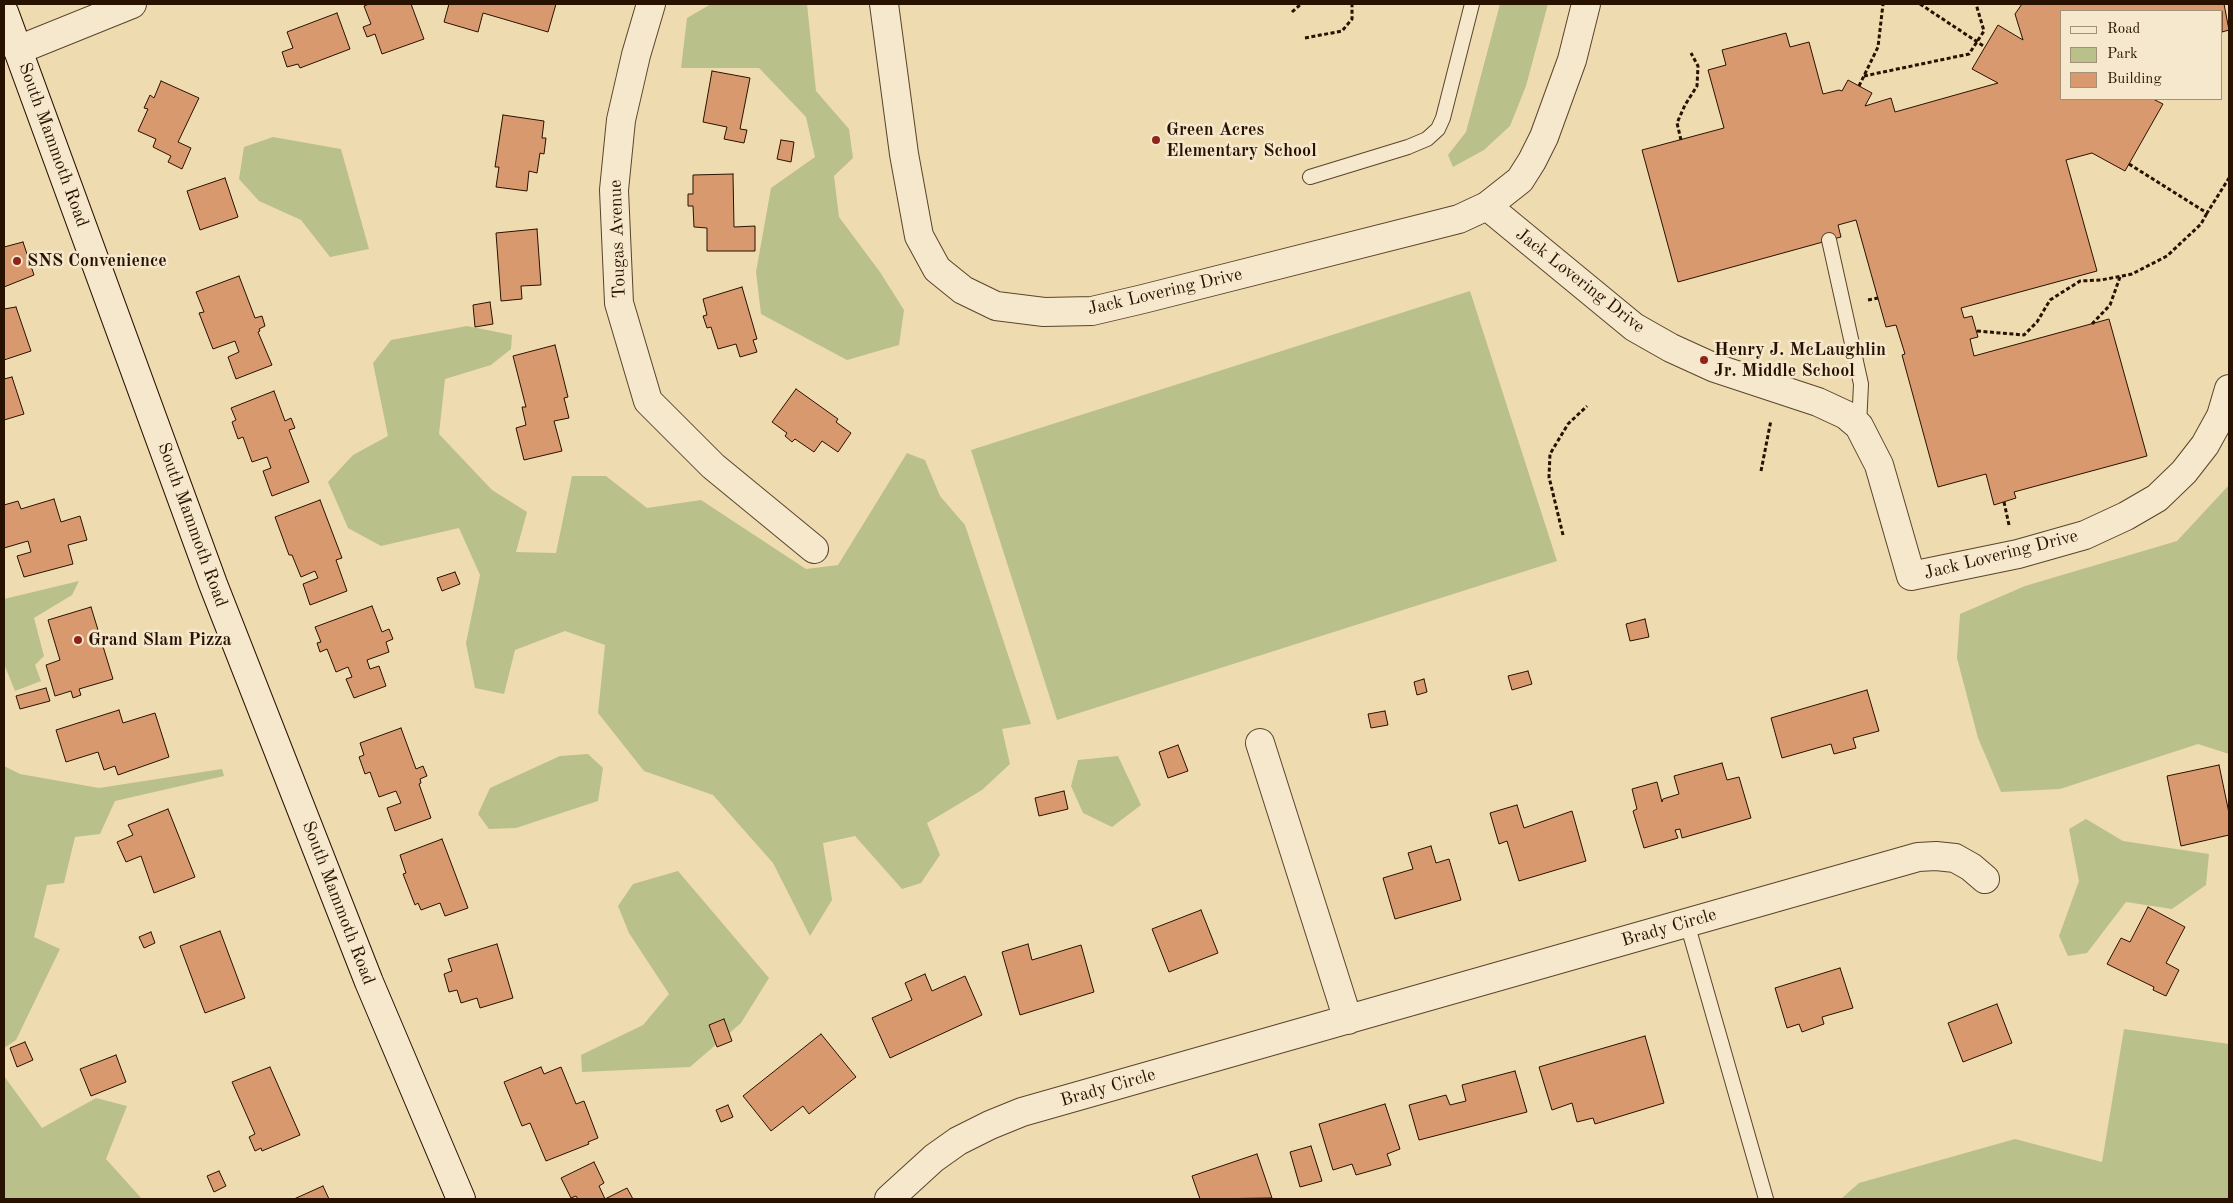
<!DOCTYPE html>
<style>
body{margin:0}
#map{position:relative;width:2233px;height:1203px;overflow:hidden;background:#efdbb0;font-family:"Old Standard TT",serif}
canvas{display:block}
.frame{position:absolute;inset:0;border:5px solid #291100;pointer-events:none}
.legend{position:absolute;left:2060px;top:10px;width:162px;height:90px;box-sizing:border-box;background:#f5e8cc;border:1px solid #a3927a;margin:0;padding:6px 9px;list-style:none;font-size:15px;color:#291100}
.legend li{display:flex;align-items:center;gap:10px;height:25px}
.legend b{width:25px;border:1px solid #a3927a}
</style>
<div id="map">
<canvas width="2233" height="1203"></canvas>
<div class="frame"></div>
<ul class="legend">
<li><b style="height:6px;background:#f5e8cc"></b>Road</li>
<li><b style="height:14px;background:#bac08a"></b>Park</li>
<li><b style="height:14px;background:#d8996f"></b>Building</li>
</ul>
</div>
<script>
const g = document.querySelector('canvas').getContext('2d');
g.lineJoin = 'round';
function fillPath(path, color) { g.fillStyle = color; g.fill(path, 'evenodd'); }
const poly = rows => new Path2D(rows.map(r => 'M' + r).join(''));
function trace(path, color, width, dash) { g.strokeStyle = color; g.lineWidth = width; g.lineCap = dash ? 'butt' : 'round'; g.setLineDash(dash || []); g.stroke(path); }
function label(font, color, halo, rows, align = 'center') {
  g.font = font + ' "Old Standard TT",serif'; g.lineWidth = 5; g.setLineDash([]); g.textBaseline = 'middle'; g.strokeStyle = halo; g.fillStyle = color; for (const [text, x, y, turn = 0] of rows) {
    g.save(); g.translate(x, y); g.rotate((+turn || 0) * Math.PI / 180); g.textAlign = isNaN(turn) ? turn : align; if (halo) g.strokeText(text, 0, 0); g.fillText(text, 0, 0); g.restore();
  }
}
fillPath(poly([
 [711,4,807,4,816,91,849,129,853,158,834,176,839,217,880,272,904,310,899,345,847,360,761,314,756,272,771,188,815,157,806,117,759,68,681,68,687,18],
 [1500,4,1548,4,1526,86,1510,126,1484,150,1453,167,1448,155,1466,132],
 [273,137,341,149,369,249,330,257,301,220,259,201,239,179,244,147],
 [1470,291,1557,561,1057,720,971,450],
 [467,326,512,335,511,349,491,365,445,379,439,434,492,490,527,512,516,552,556,553,572,476,606,476,647,508,701,500,806,569,838,565,907,453,925,460,940,496,965,525,1031,724,1002,729,1010,764,982,790,927,823,940,855,921,883,902,889,855,836,823,843,832,900,810,936,773,863,713,795,644,771,598,713,605,645,565,631,515,650,504,694,475,688,466,643,480,575,459,528,381,546,348,528,328,482,353,455,388,436,373,363,391,340],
 [2229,485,2229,754,2198,744,2060,789,2001,792,1978,738,1957,658,1960,614,2025,586,2177,541],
 [79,581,72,595,34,618,44,656,35,665,41,681,15,691,4,664,4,599],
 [588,754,603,768,598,801,516,828,489,829,478,814,490,788,560,756],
 [1118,756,1141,805,1112,827,1083,813,1071,786,1078,760],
 [4,766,20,774,99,788,222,769,224,776,115,801,100,834,75,837,64,883,47,885,34,937,60,949,16,1040,4,1048],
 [2086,819,2123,841,2209,854,2206,885,2172,909,2126,902,2087,953,2068,956,2059,936,2079,881,2069,829],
 [678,871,769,978,741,1023,690,1067,582,1072,581,1055,643,1025,669,994,629,933,618,906,633,884],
 [2124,1029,2229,1044,2229,1199,1841,1199,1859,1183,2015,1139,2102,1162],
 [4,1076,42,1128,96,1098,127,1106,106,1159,142,1199,4,1199]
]), '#bac08a');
const building = poly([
 [369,4,411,4,424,39,382,54,375,34,367,37,363,27,371,24,364,6,369,4],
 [449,4,556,4,548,32,483,13,478,32,444,22,449,4],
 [2022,4,2224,4,2229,30,2222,32,2222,11,2062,11,2062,99,2153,99,2163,104,2125,171,2092,153,2066,160,2097,271,1961,308,1964,318,1972,316,1978,337,1970,339,1974,356,2109,319,2147,456,2014,492,2016,498,1994,505,1986,474,1938,487,1902,355,1905,354,1896,325,1886,327,1856,220,1838,225,1841,237,1678,282,1642,150,1724,128,1708,70,1726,65,1722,50,1786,33,1790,47,1809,42,1823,94,1839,90,1842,91,1848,80,1872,93,1865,106,1891,98,1895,112,1998,83,1972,69,1998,25,2023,40,2015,14,2022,4],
 [337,13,350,49,300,68,298,64,287,67,282,52,293,48,287,32,337,13],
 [712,71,750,78,740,129,747,130,744,143,724,139,727,127,703,122,712,71],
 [161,81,199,98,178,142,191,148,182,169,168,162,171,156,153,147,156,139,138,131,148,109,144,108,150,95,154,98,161,81],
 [503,115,544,121,542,138,546,138,544,154,540,153,537,173,529,171,527,191,496,187,499,167,495,167,503,115],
 [781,140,794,142,791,162,777,159,781,140],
 [733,174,734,227,755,226,755,251,707,251,707,228,694,227,693,206,688,206,688,194,693,194,693,175,733,174],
 [225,178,238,217,200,230,187,191,225,178],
 [537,229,541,285,521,286,522,299,501,301,496,233,537,229],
 [23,242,34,275,4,287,4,247,23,242],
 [239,276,255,318,262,316,265,326,259,329,260,331,258,332,272,365,236,379,228,357,239,352,235,341,213,349,199,313,204,312,196,292,239,276],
 [742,287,757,339,753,340,757,352,740,357,736,344,718,349,711,327,707,328,703,316,707,315,703,299,742,287],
 [490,302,493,324,475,327,473,305,490,302],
 [16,307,31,351,4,360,4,309,16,307],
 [555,345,568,397,564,398,569,418,554,421,562,451,524,460,516,428,526,425,522,407,526,407,513,356,555,345],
 [12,377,24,414,4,420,4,379,12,377],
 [796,389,838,419,836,422,851,433,838,452,822,441,814,452,795,439,792,442,785,436,787,433,772,422,796,389],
 [274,391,285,421,291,418,295,428,289,430,309,482,272,496,263,471,271,468,267,457,252,462,243,437,238,439,232,422,236,420,231,408,274,391],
 [54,499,61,522,80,516,87,540,68,545,73,564,24,577,17,556,31,552,28,541,4,548,4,505,18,501,21,509,54,499],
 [320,500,342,558,336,560,347,591,310,605,303,584,318,578,315,571,301,577,292,555,289,555,275,517,320,500],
 [455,572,460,584,442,591,437,578,455,572],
 [372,606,382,632,389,629,393,639,386,642,389,652,367,660,370,669,379,666,386,686,354,698,346,679,352,677,348,667,336,672,327,649,320,652,317,643,321,642,315,627,372,606],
 [91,607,113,679,79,689,81,695,73,698,71,691,55,696,46,665,60,660,48,620,91,607],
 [1645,619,1649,637,1630,641,1626,624,1645,619],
 [1528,671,1532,684,1512,690,1508,676,1528,671],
 [1424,679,1427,692,1417,695,1414,682,1424,679],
 [46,688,50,701,20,709,16,696,46,688],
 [1867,690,1879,731,1853,738,1856,748,1834,754,1831,744,1782,758,1771,718,1867,690],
 [119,710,123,723,155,713,169,757,118,775,115,766,104,770,98,752,66,762,56,730,119,710],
 [1385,711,1388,725,1371,728,1368,714,1385,711],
 [401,728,416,769,423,766,427,776,420,779,421,783,419,784,431,818,395,831,387,808,401,803,396,791,379,797,370,772,365,774,359,757,364,755,360,743,401,728],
 [1178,745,1188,771,1168,778,1159,752,1178,745],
 [1722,763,1727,780,1739,777,1751,818,1682,838,1680,829,1675,830,1678,838,1644,848,1633,811,1637,809,1632,789,1657,782,1662,802,1663,799,1679,794,1674,776,1722,763],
 [2219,765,2229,813,2229,835,2181,846,2167,776,2219,765],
 [1064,791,1068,809,1039,816,1035,798,1064,791],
 [1517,805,1524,828,1572,811,1586,861,1519,881,1507,841,1499,844,1490,813,1517,805],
 [168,809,195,877,154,893,141,856,126,862,117,842,133,835,128,825,168,809],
 [442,839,468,908,445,916,440,903,421,910,418,903,415,905,403,874,406,873,400,855,442,839],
 [1431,846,1436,863,1449,859,1461,900,1395,919,1383,878,1413,869,1408,853,1431,846],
 [2148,907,2185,927,2166,963,2179,970,2166,996,2153,990,2154,987,2107,964,2121,938,2130,942,2148,907],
 [1201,910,1218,953,1169,972,1152,929,1201,910],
 [220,931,245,998,205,1013,180,946,220,931],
 [151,932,155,943,144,948,139,937,151,932],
 [497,944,513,998,480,1008,477,998,461,1003,457,990,449,992,444,974,452,971,448,959,497,944],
 [1028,944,1032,960,1081,945,1094,992,1020,1015,1002,952,1028,944],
 [1840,968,1853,1008,1822,1017,1824,1024,1802,1032,1799,1024,1787,1028,1775,988,1840,968],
 [925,974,932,991,965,976,982,1015,890,1058,872,1018,912,1000,905,983,925,974],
 [1997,1004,2012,1043,1963,1062,1948,1023,1997,1004],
 [724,1019,732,1041,717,1047,709,1025,724,1019],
 [821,1034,856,1077,809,1114,803,1106,771,1131,743,1096,821,1034],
 [1645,1036,1664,1103,1595,1124,1593,1118,1577,1122,1572,1103,1552,1110,1539,1067,1645,1036],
 [25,1042,33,1060,17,1067,10,1048,25,1042],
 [116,1055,126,1082,91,1096,80,1069,116,1055],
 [270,1067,300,1135,262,1151,261,1148,255,1151,249,1137,255,1134,232,1082,270,1067],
 [541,1067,544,1074,561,1067,576,1104,584,1101,598,1138,588,1142,589,1144,546,1161,530,1123,522,1126,504,1082,541,1067],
 [1515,1071,1527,1112,1419,1140,1409,1105,1446,1095,1450,1105,1466,1101,1462,1085,1515,1071],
 [1385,1104,1400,1149,1387,1154,1391,1165,1356,1175,1352,1164,1333,1170,1319,1124,1385,1104],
 [728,1105,733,1117,721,1122,716,1110,728,1105],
 [1311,1146,1322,1181,1300,1187,1290,1152,1311,1146],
 [1257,1154,1272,1198,1200,1199,1192,1176,1257,1154],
 [594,1162,604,1183,599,1186,605,1199,627,1188,633,1199,578,1199,576,1196,571,1198,561,1178,594,1162],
 [219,1171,226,1186,214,1192,207,1176,219,1171],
 [323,1186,329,1199,294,1199,323,1186]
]);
fillPath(building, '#d8996f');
trace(building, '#291100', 1);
const lane = poly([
 [1310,177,1408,147,1427,139,1438,129,1443,118,1472,4],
 [1829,240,1861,384,1859,426],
 [1687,923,1766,1199]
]);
const street = poly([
 [651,4,636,55,621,120,614,190,619,303,648,401,713,466,814,549],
 [884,4,904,154,919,236,937,269,963,290,996,306,1044,312,1092,311,1143,299,1459,219,1487,206,1520,180,1532,161,1544,137,1572,60,1586,4],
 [18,50,132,4],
 [1487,206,1634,327,1671,348,1715,368,1818,402,1846,415,1859,426,1879,465,1911,576,2018,554,2085,535,2126,516,2157,498,2184,472,2205,445,2221,416,2229,389],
 [1260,743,1348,1020],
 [889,1199,934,1158,958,1141,990,1125,1022,1112,1918,857,1936,856,1955,858,1971,867,1985,879]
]);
const secondary = poly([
 [4,12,213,584,369,982,461,1199]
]);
trace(lane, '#5a442c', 16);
trace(street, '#5a442c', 30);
trace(secondary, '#291100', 30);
trace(poly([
 [1920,4,1985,47],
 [1292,12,1301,4],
 [1305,38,1342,31,1352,19,1352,4],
 [1864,76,1969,54,1984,31,1976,4],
 [1859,86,1878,47,1883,4],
 [1681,140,1677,123,1685,105,1697,86,1698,66,1691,53],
 [2129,164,2207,213,2229,178],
 [1868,300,1878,298],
 [2092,324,2110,305,2120,277],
 [1977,331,2024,335,2037,322,2050,300,2080,281,2101,280,2132,274,2167,256,2201,224,2207,213],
 [1761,471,1771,420],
 [2004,502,2009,525],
 [1563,535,1549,477,1550,454,1568,424,1587,406]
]), '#291100', 3, [4, 2.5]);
trace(lane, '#f5e8cc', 14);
trace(street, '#f5e8cc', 28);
trace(secondary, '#f5e8cc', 28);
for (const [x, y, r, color] of [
 [1156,140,5,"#8f2418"],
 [17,261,5,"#8f2418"],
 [1704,360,5,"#8f2418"],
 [78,640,5,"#8f2418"]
]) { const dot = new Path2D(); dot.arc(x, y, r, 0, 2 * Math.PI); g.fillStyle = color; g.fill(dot); trace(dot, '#f5e8cc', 2); }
label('bold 18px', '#291100', '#f5e8cc', [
 ["Green Acres",1166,130],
 ["Elementary School",1166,151],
 ["SNS Convenience",27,261],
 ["Henry J. McLaughlin",1714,350],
 ["Jr. Middle School",1714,371],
 ["Grand Slam Pizza",88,640]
], 'left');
label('18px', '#291100', '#f5e8cc', [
 ["South Mammoth Road",53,145,70],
 ["Tougas Avenue",618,239,-92],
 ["Jack Lovering Drive",1580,281,38],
 ["Jack Lovering Drive",1165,292,-13],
 ["South Mammoth Road",192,525,70],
 ["Jack Lovering Drive",2001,555,-14],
 ["South Mammoth Road",338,903,69],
 ["Brady Circle",1669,928,-16],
 ["Brady Circle",1108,1088,-16]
]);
</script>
